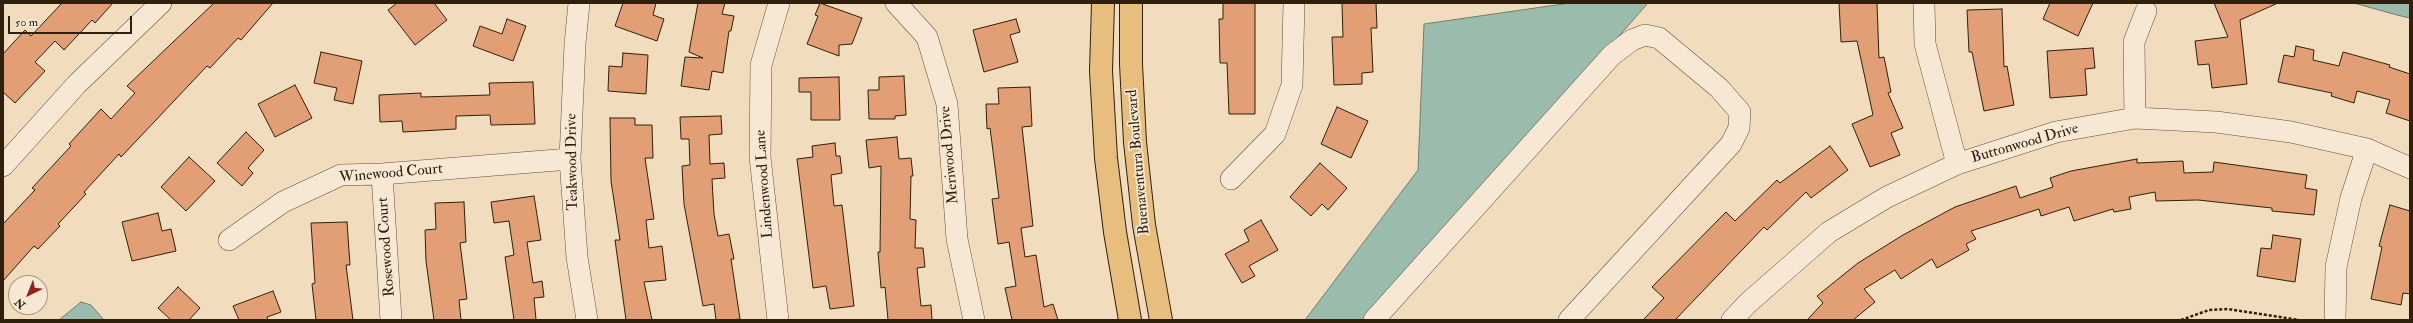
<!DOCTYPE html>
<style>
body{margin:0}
#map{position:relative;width:2413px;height:323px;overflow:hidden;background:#f1dcbd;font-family:"IM FELL Double Pica",serif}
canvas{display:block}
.frame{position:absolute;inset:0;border:4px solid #2f200d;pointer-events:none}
.north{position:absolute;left:8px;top:275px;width:40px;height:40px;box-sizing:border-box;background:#f6e8d4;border:1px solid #a69884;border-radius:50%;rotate:223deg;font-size:11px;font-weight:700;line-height:16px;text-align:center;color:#2f200d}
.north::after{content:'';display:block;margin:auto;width:14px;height:18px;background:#8f2418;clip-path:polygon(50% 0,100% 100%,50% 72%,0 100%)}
.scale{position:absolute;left:8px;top:16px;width:124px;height:18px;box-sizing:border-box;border:2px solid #2f200d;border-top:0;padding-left:5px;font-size:12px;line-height:14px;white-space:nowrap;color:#2f200d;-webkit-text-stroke:3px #f6e8d4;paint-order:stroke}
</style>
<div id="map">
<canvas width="2413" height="323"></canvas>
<div class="frame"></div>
<div class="north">N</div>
<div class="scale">50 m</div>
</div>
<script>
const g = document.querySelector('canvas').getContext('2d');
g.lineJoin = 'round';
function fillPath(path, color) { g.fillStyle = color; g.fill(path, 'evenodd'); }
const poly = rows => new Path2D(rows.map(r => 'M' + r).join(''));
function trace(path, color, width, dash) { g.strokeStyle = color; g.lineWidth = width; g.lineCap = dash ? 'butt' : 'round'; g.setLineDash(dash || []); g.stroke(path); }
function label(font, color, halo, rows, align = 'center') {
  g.font = font + ' "IM FELL Double Pica",serif'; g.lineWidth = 3.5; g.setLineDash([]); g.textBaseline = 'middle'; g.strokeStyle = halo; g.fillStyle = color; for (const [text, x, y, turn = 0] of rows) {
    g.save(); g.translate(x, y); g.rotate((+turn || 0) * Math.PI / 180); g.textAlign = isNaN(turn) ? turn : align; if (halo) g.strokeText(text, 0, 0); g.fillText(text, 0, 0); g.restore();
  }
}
const water = poly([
 [1570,3,1648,3,1371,320,1305,320,1418,170,1424,24,1570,3],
 [2354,3,2410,3,2410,18,2397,15,2354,3],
 [81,302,91,305,104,320,59,320,81,302]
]);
fillPath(water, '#9bbcac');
trace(water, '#707e6c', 1);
const building = poly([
 [62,3,113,3,95,23,92,20,64,50,55,41,35,62,45,71,15,103,3,92,3,54,25,30,31,36,62,3],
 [214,3,273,3,241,40,238,38,210,68,207,66,121,157,119,154,84,192,86,194,58,224,60,226,38,249,34,246,3,281,3,224,35,190,32,188,71,146,69,144,101,109,111,119,135,93,127,86,214,3],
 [397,3,434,3,447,20,415,45,388,10,397,3],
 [623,3,656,3,653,15,664,19,657,41,615,26,623,3],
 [698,3,725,3,722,14,734,16,731,31,729,31,723,73,712,71,709,90,681,86,685,57,703,58,689,52,698,3],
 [820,3,862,18,852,44,839,45,839,56,807,44,818,16,815,15,820,3],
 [1223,3,1255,3,1255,114,1229,114,1227,63,1220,63,1219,19,1223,19,1223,3],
 [1342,3,1376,3,1377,28,1371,28,1373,72,1362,73,1362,84,1334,85,1332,37,1343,37,1342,3],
 [1839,3,1877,3,1879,58,1884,57,1891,92,1888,93,1903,128,1891,133,1900,155,1870,167,1852,124,1873,115,1857,41,1841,42,1839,3],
 [2050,3,2093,3,2078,36,2043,19,2050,3],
 [2214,3,2278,3,2240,20,2247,84,2212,88,2209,64,2198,65,2195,41,2228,37,2214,3],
 [2002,9,2004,67,2007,66,2014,105,1984,111,1972,52,1969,52,1967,10,2002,9],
 [507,19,526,26,513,61,473,46,480,26,502,34,507,19],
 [1016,19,1020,32,1010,35,1018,62,984,72,973,30,1016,19],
 [2296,46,2314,50,2313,60,2339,66,2343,52,2390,65,2389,67,2410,74,2410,121,2386,113,2390,100,2357,91,2354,103,2331,96,2332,93,2278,82,2284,55,2294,57,2296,46],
 [2093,48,2095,68,2085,69,2087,95,2050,98,2047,51,2093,48],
 [321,52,362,61,353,104,334,100,337,88,314,83,321,52],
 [623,53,648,55,646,94,608,91,609,66,622,67,623,53],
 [904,76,906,115,895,116,895,119,869,119,868,90,879,90,879,77,904,76],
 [839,77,840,120,811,120,811,92,799,92,799,78,839,77],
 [533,82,535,124,491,125,490,115,456,116,456,129,403,132,402,121,380,122,379,95,421,93,421,97,490,95,489,83,533,82],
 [295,85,312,118,275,137,258,104,295,85],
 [1030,87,1032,126,1022,127,1033,226,1021,228,1025,257,1036,255,1044,307,1053,304,1058,320,1012,320,1005,288,1016,286,1009,242,998,244,992,199,999,198,990,128,987,129,986,104,999,104,998,88,1030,87],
 [1337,107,1368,121,1351,158,1321,144,1337,107],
 [721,116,722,134,709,135,710,164,724,163,725,178,712,179,714,214,718,236,729,234,734,259,731,259,740,319,731,320,716,320,714,304,703,306,684,204,682,166,690,165,689,139,681,139,680,117,721,116],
 [610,118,635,118,635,125,652,125,653,158,645,158,654,219,646,220,649,248,662,246,666,280,644,282,652,320,626,320,615,240,620,240,611,181,610,118],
 [246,132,264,150,248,168,253,173,242,186,217,163,246,132],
 [897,137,899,159,911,158,913,176,911,176,910,219,916,220,915,248,923,248,925,267,917,268,921,306,931,305,932,320,888,320,885,287,881,288,878,252,880,252,881,166,869,168,866,140,897,137],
 [835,143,836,156,840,156,842,173,831,175,834,206,842,205,854,306,830,309,826,286,813,288,797,159,813,157,812,146,835,143],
 [1830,146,1848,170,1811,198,1806,192,1767,230,1764,227,1675,320,1643,320,1664,298,1652,287,1726,212,1735,221,1777,180,1780,183,1830,146],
 [189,157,215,181,186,211,161,187,189,157],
 [2137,159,2137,163,2183,161,2184,173,2213,172,2214,162,2307,175,2305,188,2317,190,2314,215,2272,211,2272,208,2198,200,2156,201,2155,192,2129,197,2131,209,2114,212,2113,209,2074,221,2069,207,2041,216,2039,209,1971,231,1976,239,1966,244,1969,250,1937,268,1932,259,1901,279,1895,270,1864,289,1875,302,1853,320,1807,320,1823,303,1817,296,1858,263,1903,235,1955,207,2016,186,2020,198,2053,187,2050,178,2071,171,2137,159],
 [1320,163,1347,188,1328,210,1322,204,1311,216,1290,197,1320,163],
 [534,196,541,240,527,242,533,283,542,281,544,297,534,298,536,320,514,320,505,257,514,255,509,221,494,223,491,202,534,196],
 [464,202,466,242,460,243,467,299,459,300,461,320,434,320,426,261,425,230,436,229,435,203,464,202],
 [2390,205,2410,211,2410,294,2403,293,2401,305,2371,299,2382,247,2379,246,2390,205],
 [158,213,162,231,171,229,176,251,132,261,122,222,158,213],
 [1261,220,1278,250,1249,266,1255,276,1242,283,1225,254,1249,241,1244,230,1261,220],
 [347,222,350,265,346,265,353,320,316,320,312,284,315,283,311,223,347,222],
 [2273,235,2301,239,2295,282,2257,276,2261,248,2271,249,2273,235],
 [178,287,200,308,189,320,171,320,158,308,178,287],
 [273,291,281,312,267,317,268,320,239,320,233,306,273,291]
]);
fillPath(building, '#e29e74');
trace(building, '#2f200d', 1);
const minor = poly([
 [579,3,575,44,570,159,577,257,587,320],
 [896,3,927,37,947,104,957,239,974,320],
 [1924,3,1925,44,1957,164],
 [2135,118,2134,42,2146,11],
 [3,166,77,84,161,3],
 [382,174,391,320],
 [1231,179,1275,134,1292,85,1294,3],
 [229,240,283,202,341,175,382,174,570,159],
 [778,320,760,157,761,65,779,3],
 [1374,320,1612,55,1632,40,1645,35,1659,38,1719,88,1740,112,1739,128,1731,144,1569,320],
 [1732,320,1748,303,1829,232,1887,197,1957,164,2056,132,2135,118,2216,122,2291,132,2367,149,2410,168],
 [2335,320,2336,267,2351,198,2367,149]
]);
const major = poly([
 [1103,3,1101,71,1106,158,1115,232,1130,320],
 [1131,3,1131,64,1135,142,1144,225,1161,320]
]);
trace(minor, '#604f39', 22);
trace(major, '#2f200d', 24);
trace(poly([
 [2181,320,2209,310,2228,309,2299,320]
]), '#2f200d', 2.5, [3, 2]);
trace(minor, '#f6e8d4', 21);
trace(major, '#e8be7e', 22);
label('15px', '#2f200d', '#f6e8d4', [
 ["Buttonwood Drive",2025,144,-16],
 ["Meriwood Drive",950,155,-95],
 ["Teakwood Drive",573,162,-91],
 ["Buenaventura Boulevard",1139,162,-95],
 ["Winewood Court",391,174,-5],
 ["Lindenwood Lane",765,184,-94],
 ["Rosewood Court",387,247,-94]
]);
</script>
